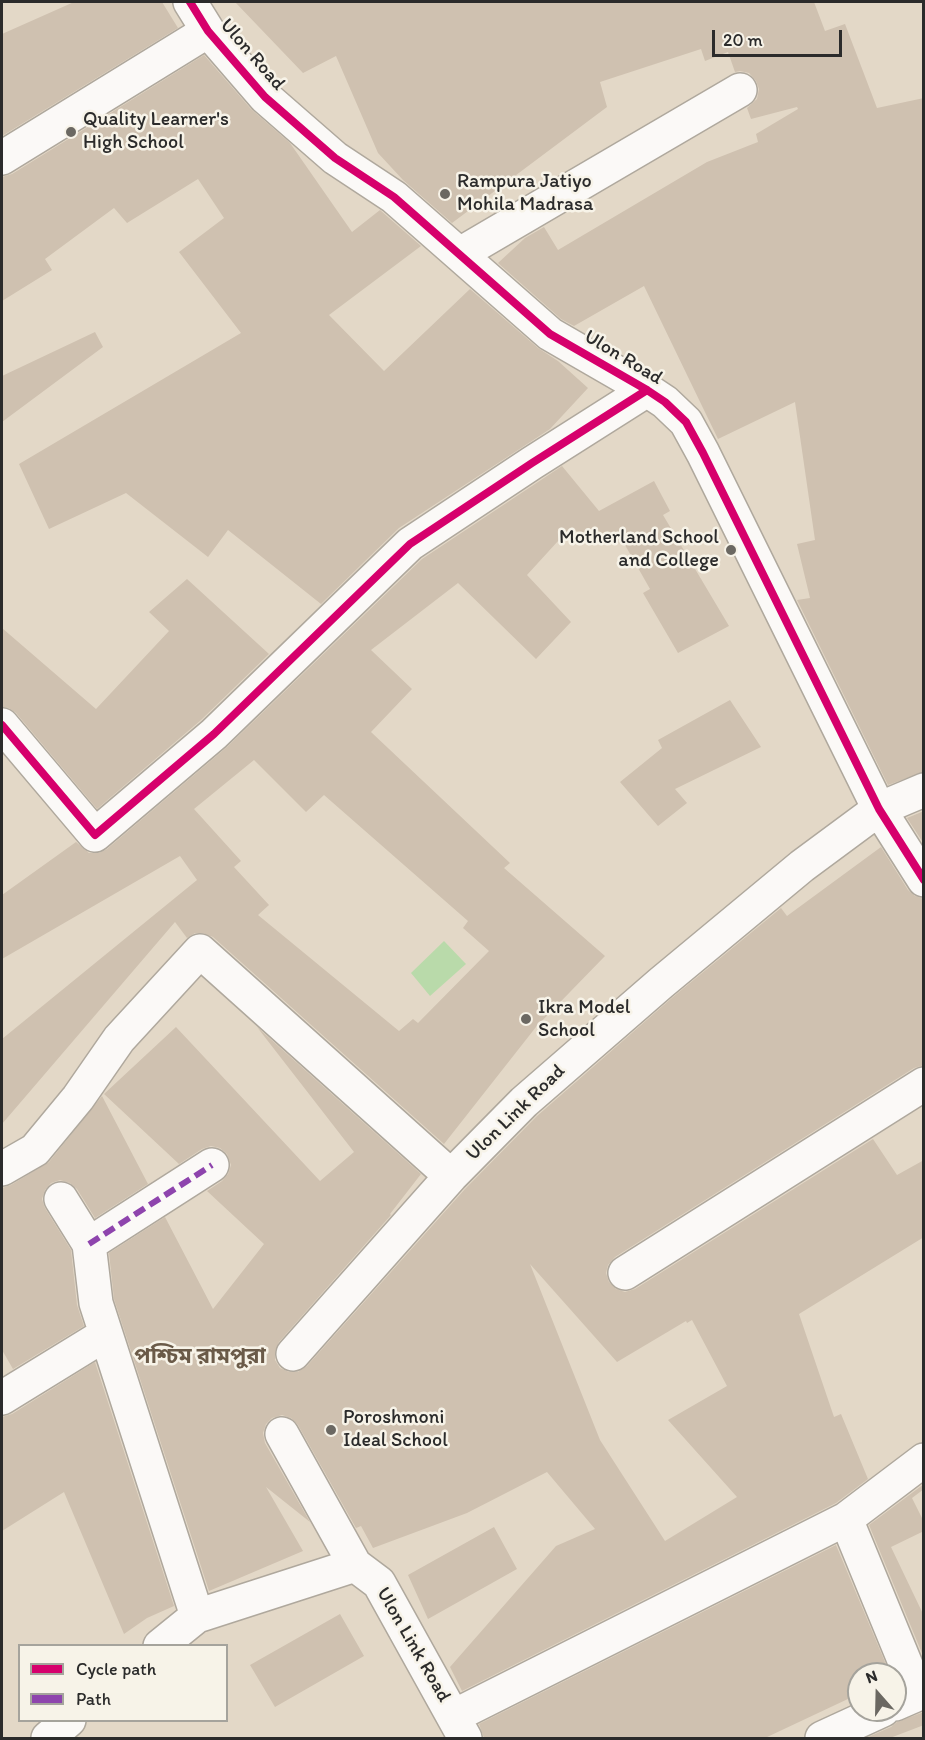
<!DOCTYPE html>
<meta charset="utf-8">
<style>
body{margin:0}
#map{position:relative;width:925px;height:1740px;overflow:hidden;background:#e3d8c7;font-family:Itim,sans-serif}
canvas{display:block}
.frame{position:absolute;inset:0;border:3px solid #2b2b2b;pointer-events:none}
.legend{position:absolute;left:18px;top:1644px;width:210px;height:78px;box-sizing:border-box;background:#f7f3e8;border:2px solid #a5a39c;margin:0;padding:8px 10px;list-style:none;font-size:18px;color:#2b2b2b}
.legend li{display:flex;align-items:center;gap:12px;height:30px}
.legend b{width:30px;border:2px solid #a5a39c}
.north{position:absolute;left:847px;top:1662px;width:60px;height:60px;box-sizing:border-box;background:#f7f3e8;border:2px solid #a5a39c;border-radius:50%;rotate:340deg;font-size:16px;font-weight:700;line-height:24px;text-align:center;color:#2b2b2b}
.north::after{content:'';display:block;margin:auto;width:21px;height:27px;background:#6b6862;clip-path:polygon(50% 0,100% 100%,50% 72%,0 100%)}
.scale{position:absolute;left:712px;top:30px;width:130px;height:27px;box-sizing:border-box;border:3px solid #2b2b2b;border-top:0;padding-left:8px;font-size:18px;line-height:21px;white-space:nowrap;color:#2b2b2b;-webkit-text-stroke:4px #f7f3e8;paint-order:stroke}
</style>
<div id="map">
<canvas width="925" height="1740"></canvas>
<div class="frame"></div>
<ul class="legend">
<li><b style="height:8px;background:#d6006c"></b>Cycle path</li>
<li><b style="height:8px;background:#8e44ad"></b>Path</li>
</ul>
<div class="north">N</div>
<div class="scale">20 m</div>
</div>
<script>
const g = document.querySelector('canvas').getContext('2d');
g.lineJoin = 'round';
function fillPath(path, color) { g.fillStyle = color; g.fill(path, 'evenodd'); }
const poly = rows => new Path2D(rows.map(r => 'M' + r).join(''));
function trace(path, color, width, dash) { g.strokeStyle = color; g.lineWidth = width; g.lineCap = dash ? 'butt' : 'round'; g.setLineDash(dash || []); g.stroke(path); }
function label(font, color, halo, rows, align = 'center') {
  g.font = font + ' Itim,"Noto Sans Bengali",sans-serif'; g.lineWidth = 5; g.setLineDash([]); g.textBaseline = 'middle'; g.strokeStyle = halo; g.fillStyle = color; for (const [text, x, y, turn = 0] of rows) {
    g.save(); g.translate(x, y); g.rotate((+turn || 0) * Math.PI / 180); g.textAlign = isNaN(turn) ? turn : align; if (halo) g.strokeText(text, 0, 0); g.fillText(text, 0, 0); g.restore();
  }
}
fillPath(poly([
 [444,941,466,964,430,996,411,973]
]), '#b9daaa');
fillPath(poly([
 [74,2,162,2,178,28,2,136,2,34],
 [235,2,814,2,825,31,845,24,877,108,924,98,924,772,888,785,797,600,810,598,797,544,815,540,795,402,718,439,644,286,574,326,561,319,498,263,525,238,544,227,558,250,707,162,758,142,756,134,798,109,797,107,751,119,747,108,757,99,759,89,756,81,749,73,740,71,735,72,728,52,705,61,701,49,600,82,607,107,452,223,403,180,378,153,336,56,303,73],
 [204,55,251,109,290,143,352,232,380,210,421,246,329,315,384,371,470,289,538,348,558,361,588,388,550,429,399,528,321,604,228,530,208,557,126,493,49,529,19,464,241,333,179,252,224,218,198,179,127,223,114,208,45,259,52,270,2,301,2,177,12,174],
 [95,332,103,347,2,422,2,376],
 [562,466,599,511,654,481,670,511,663,515,729,626,678,653,643,593,650,589,625,545,569,529,527,575,571,622,536,659,458,583,371,650,412,689,371,732,510,863,504,868,605,956,536,1027,444,1144,213,937,203,933,195,933,187,938,175,922,2,1124,2,1039,197,880,180,856,2,959,2,895,76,842,89,853,99,853,107,849,227,747,422,559],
 [254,760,306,812,324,795,468,921,463,928,489,951,418,1023,413,1019,399,1031,258,915,269,905,234,867,241,861,194,809],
 [187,579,269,654,201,720,97,809,16,713,9,708,2,707,2,628,96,709,169,631,149,612],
 [730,700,761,747,675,789,687,803,658,826,620,782,662,748,658,740],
 [924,811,924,844,907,818],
 [881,847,908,890,915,896,924,899,924,1065,914,1068,615,1257,608,1265,606,1273,609,1282,616,1289,625,1292,635,1289,873,1139,897,1175,924,1160,924,1237,799,1314,834,1417,841,1414,868,1479,836,1503,462,1691,450,1667,556,1546,595,1529,547,1472,467,1513,373,1548,361,1526,356,1528,298,1425,291,1418,282,1415,272,1418,266,1424,263,1433,265,1443,310,1522,266,1487,303,1551,209,1591,114,1299,109,1253,165,1217,213,1309,264,1244,207,1191,222,1181,228,1174,231,1165,227,1154,220,1148,211,1146,202,1149,179,1164,104,1094,176,1027,320,1181,354,1152,257,1027,421,1174,390,1214,391,1215,279,1342,275,1351,275,1360,280,1368,289,1372,298,1372,307,1366,465,1189,537,1116,673,997,781,908,787,916],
 [530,1264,617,1362,686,1321,687,1323,692,1320,727,1386,668,1420,737,1497,665,1541,600,1440],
 [102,1096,148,1184,95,1218,77,1189,70,1183,60,1180,51,1183,45,1190,42,1199,45,1208,71,1250,77,1305,84,1326,13,1369,2,1350,2,1188,11,1185,49,1162],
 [95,1362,174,1606,147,1618,124,1634,64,1492,2,1531,2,1417,12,1414],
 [924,1484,924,1489,912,1498,924,1522,924,1531,891,1547,924,1616,924,1658,869,1525],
 [494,1527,517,1569,428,1619,408,1575],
 [836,1545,890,1674,859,1674,859,1700,852,1704,850,1698,765,1738,484,1738,479,1724],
 [340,1614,364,1656,275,1707,250,1665],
 [924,1712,924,1725,890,1738,866,1738,891,1727,897,1722]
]), '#cfc1b0');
const minor = poly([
 [190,2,208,31,265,97,335,158,394,197,550,334,647,390,665,402,686,422,703,453,879,809,924,880],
 [2,158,208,31],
 [460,254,740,90],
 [2,725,95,835,214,734,410,544,532,463,647,390],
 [2,1169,35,1150,78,1098,119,1039,200,951,451,1176],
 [61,1199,89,1244,96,1303,197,1616],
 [89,1244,212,1165],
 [625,1273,924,1084],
 [293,1354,451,1176,524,1102,661,983,802,866,879,809,924,790],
 [2,1398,106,1334],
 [282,1434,355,1565,379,1583,465,1738],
 [846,1519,918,1694,895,1704],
 [160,1646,197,1616,355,1565],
 [454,1716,846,1519,924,1460],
 [48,1738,69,1720],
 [822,1738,883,1710]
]);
trace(minor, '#afa89d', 36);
trace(minor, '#fbf9f7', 33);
trace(poly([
 [89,1244,212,1165]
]), '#8e44ad', 6, [12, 6]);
trace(poly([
 [190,2,208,31,265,97,335,158,394,197,550,334,647,390,665,402,686,422,703,453,879,809,924,880],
 [2,725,95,835,214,734,410,544,532,463,647,390]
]), '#d6006c', 8);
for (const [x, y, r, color] of [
 [71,132,6,"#6b6862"],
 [445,194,6,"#6b6862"],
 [731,550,6,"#6b6862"],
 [526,1019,6,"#6b6862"],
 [331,1430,6,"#6b6862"]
]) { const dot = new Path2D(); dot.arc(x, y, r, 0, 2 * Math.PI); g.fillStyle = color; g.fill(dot); trace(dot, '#f7f3e8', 2); }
label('20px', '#2b2b2b', '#f7f3e8', [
 ["Ulon Road",252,55,49],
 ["Ulon Road",623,358,31],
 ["Ulon Link Road",516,1113,-44],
 ["Ulon Link Road",413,1645,60]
]);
label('20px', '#2b2b2b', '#f7f3e8', [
 ["Quality Learner's",83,120],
 ["High School",83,143],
 ["Rampura Jatiyo",457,182],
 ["Mohila Madrasa",457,205],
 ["Motherland School",719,538,"right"],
 ["and College",719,561,"right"],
 ["Ikra Model",538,1008],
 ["School",538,1031],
 ["Poroshmoni",343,1418],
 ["Ideal School",343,1441]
], 'left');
label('bold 22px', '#6a5a48', '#f7f3e8', [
 ["পশ্চিম রামপুরা",200,1357]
]);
</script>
